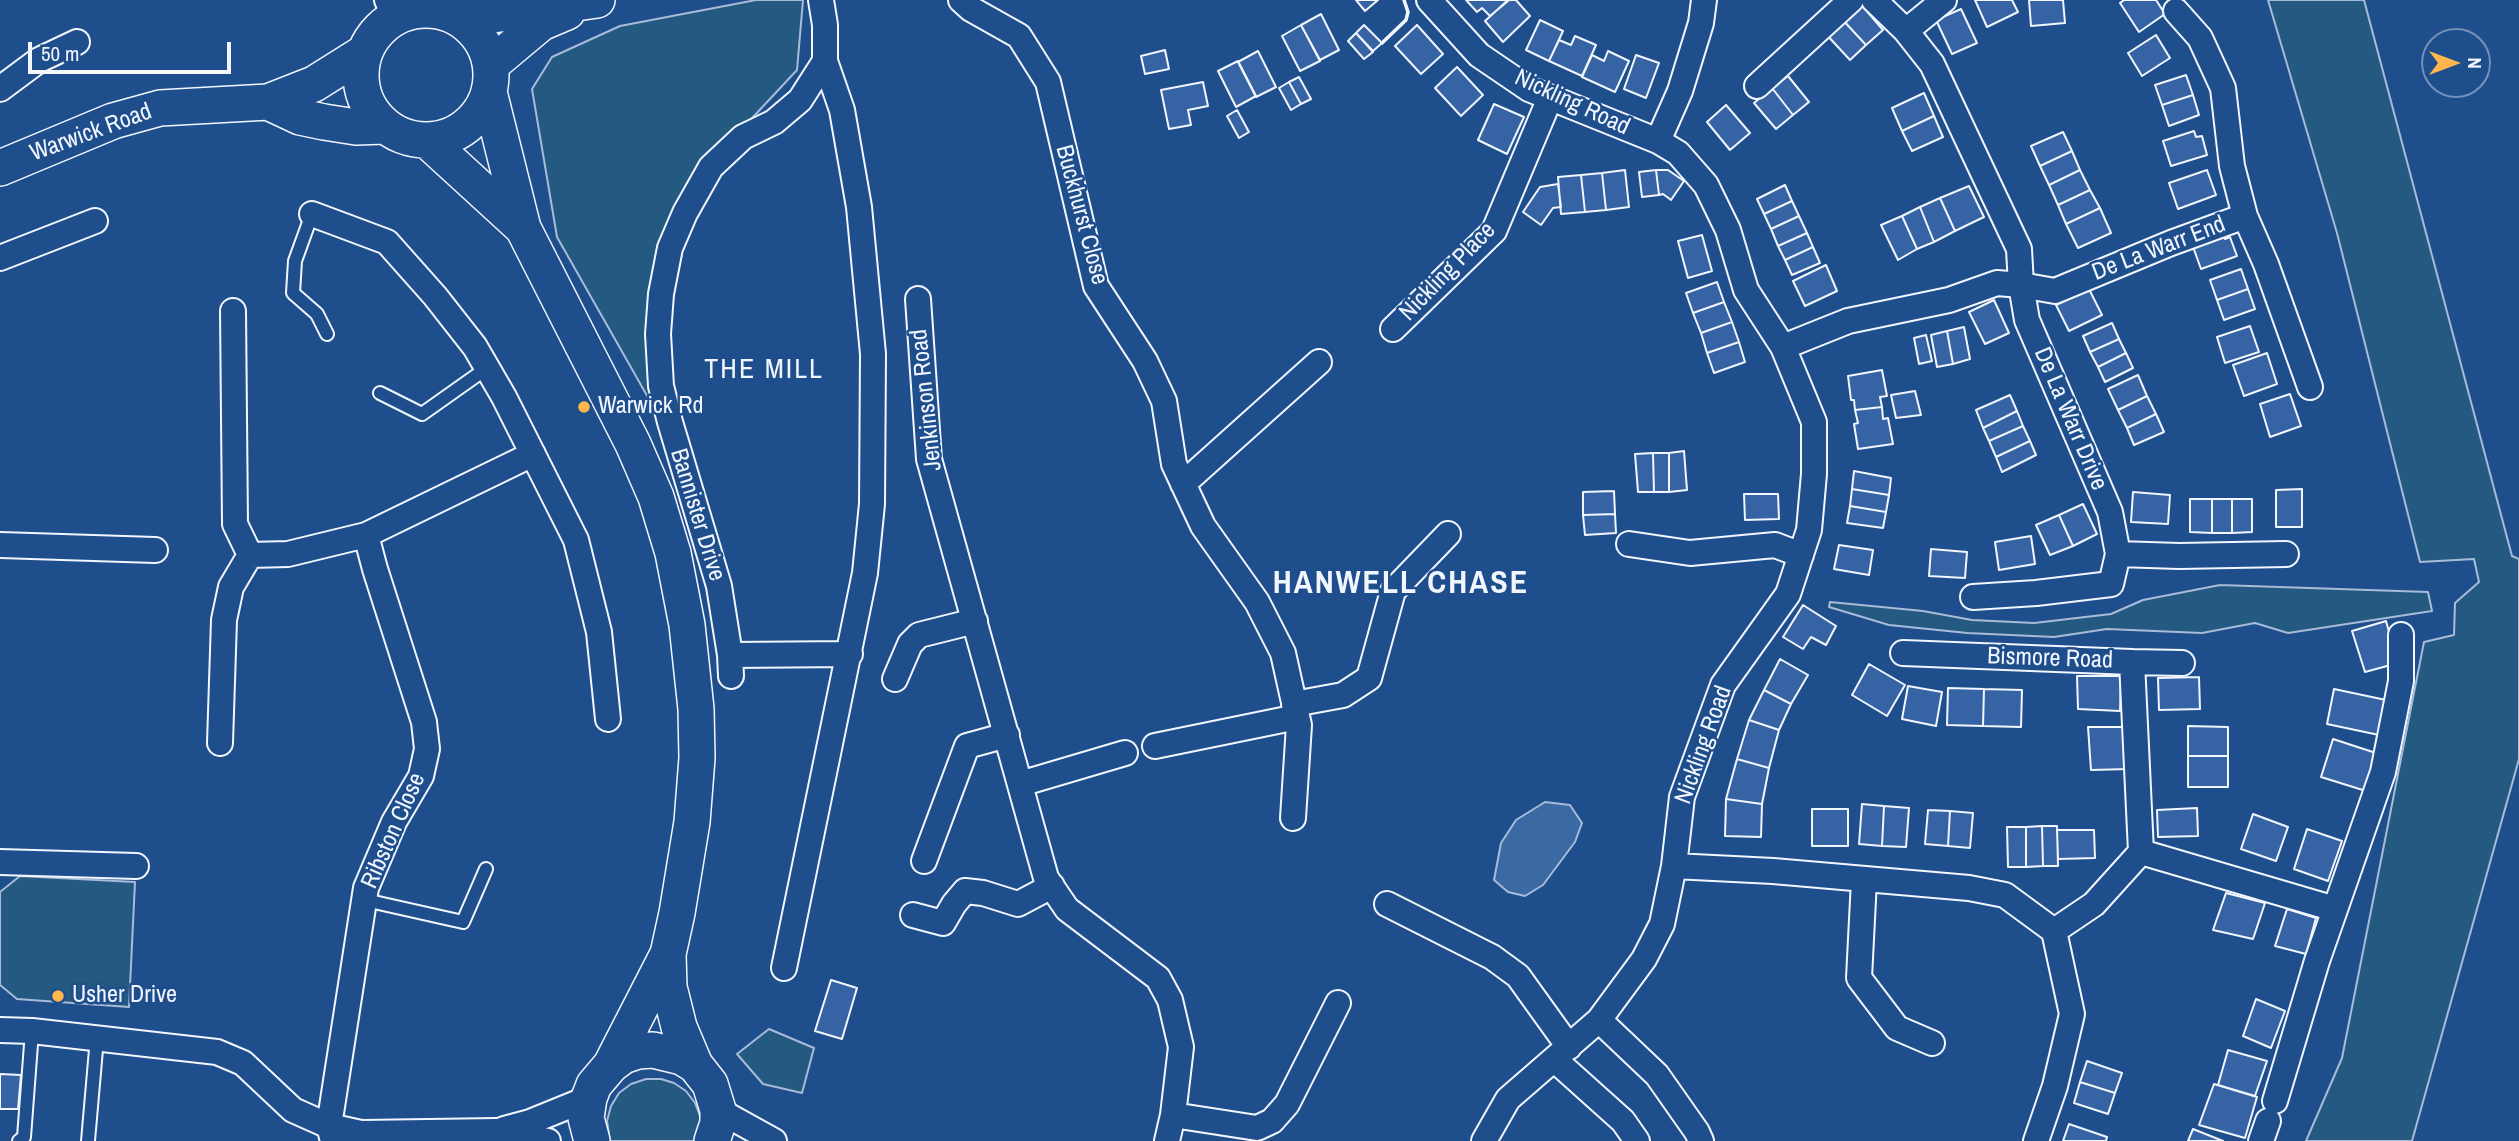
<!DOCTYPE html>
<style>
body{margin:0}
#map{position:relative;width:2519px;height:1141px;overflow:hidden;background:#1f4e8c;font-family:"Archivo Narrow",sans-serif}
canvas{display:block}
.north{position:absolute;left:2421px;top:28px;width:70px;height:70px;box-sizing:border-box;background:#1f4e8c;border:2px solid #7391ba;border-radius:50%;rotate:90deg;font-size:19px;font-weight:700;line-height:28px;text-align:center;color:#f2f6ff}
.north::after{content:'';display:block;margin:auto;width:24px;height:32px;background:#ffb74d;clip-path:polygon(50% 0,100% 100%,50% 72%,0 100%)}
.scale{position:absolute;left:28px;top:42px;width:203px;height:32px;box-sizing:border-box;border:4px solid #f2f6ff;border-top:0;padding-left:9px;font-size:21px;line-height:24px;white-space:nowrap;color:#f2f6ff;-webkit-text-stroke:5px #1f4e8c;paint-order:stroke}
</style>
<div id="map">
<canvas width="2519" height="1141"></canvas>
<div class="north">N</div>
<div class="scale">50 m</div>
</div>
<script>
const g = document.querySelector('canvas').getContext('2d');
g.lineJoin = 'round';
function fillPath(path, color) { g.fillStyle = color; g.fill(path, 'evenodd'); }
const poly = rows => new Path2D(rows.map(r => 'M' + r).join(''));
function trace(path, color, width, dash) { g.strokeStyle = color; g.lineWidth = width; g.lineCap = dash ? 'butt' : 'round'; g.setLineDash(dash || []); g.stroke(path); }
function label(font, color, halo, rows, align = 'center') {
  g.font = font + ' "Archivo Narrow",sans-serif'; g.lineWidth = 5; g.setLineDash([]); g.textBaseline = 'middle'; g.strokeStyle = halo; g.fillStyle = color; for (const [text, x, y, turn = 0] of rows) {
    g.save(); g.translate(x, y); g.rotate((+turn || 0) * Math.PI / 180); g.textAlign = isNaN(turn) ? turn : align; if (halo) g.strokeText(text, 0, 0); g.fillText(text, 0, 0); g.restore();
  }
}
const green = poly([
 [756,0,803,0,797,70,683,192,652,272,654,408,557,237,532,89,552,57,620,26,756,0],
 [2268,0,2364,0,2512,556,2519,559,2519,759,2412,1141,2306,1141,2342,1058,2424,642,2454,635,2455,603,2479,582,2474,559,2420,562,2337,233,2268,0],
 [2220,585,2428,592,2432,611,2288,633,2255,623,2202,633,2107,629,2054,637,1967,633,1889,625,1829,607,1830,602,1923,611,1972,620,2034,623,2111,614,2143,600,2220,585],
 [20,876,135,882,129,1007,17,999,0,985,0,892,20,876],
 [769,1029,814,1048,802,1093,763,1084,737,1054,769,1029],
 [646,1079,661,1079,674,1083,686,1091,695,1103,700,1116,701,1130,698,1141,610,1141,607,1121,611,1106,619,1093,631,1084,646,1079]
]);
fillPath(green, '#245a82');
trace(green, '#a8bbd7', 2);
const water = poly([
 [1545,802,1570,805,1582,823,1575,842,1543,885,1525,896,1508,892,1494,880,1501,843,1516,820,1545,802]
]);
fillPath(water, '#3b69a3');
trace(water, '#a8bbd7', 2);
const building = poly([
 [1356,0,1378,0,1365,11,1356,0],
 [1466,0,1507,0,1508,1,1490,16,1482,8,1477,12,1466,0],
 [1508,0,1516,0,1530,16,1503,42,1485,21,1508,0],
 [1975,0,2012,0,2018,12,1987,27,1975,0],
 [2029,0,2063,0,2065,23,2031,26,2029,0],
 [2124,0,2156,0,2165,14,2139,32,2120,3,2124,0],
 [1859,2,1883,30,1866,45,1841,18,1859,2],
 [1961,9,1977,43,1952,54,1936,20,1961,9],
 [1321,14,1339,50,1320,60,1301,25,1321,14],
 [1841,18,1866,45,1850,60,1825,33,1841,18],
 [1540,20,1563,31,1549,61,1526,50,1540,20],
 [1301,25,1320,61,1300,71,1282,36,1301,25],
 [1364,25,1382,43,1373,51,1356,33,1364,25],
 [1417,25,1443,54,1421,74,1395,46,1417,25],
 [1356,33,1373,52,1364,59,1348,41,1356,33],
 [2156,35,2170,58,2142,76,2128,53,2156,35],
 [1575,36,1596,45,1582,76,1549,61,1559,40,1571,45,1575,36],
 [1165,50,1169,69,1145,74,1141,56,1165,50],
 [1258,51,1276,87,1256,97,1238,62,1258,51],
 [1608,51,1629,61,1615,92,1582,77,1592,55,1604,61,1608,51],
 [1636,55,1659,63,1646,98,1624,89,1636,55],
 [1238,61,1256,96,1236,107,1218,71,1238,61],
 [1457,67,1483,95,1461,116,1435,88,1457,67],
 [2186,75,2193,95,2162,105,2155,85,2186,75],
 [1788,76,1809,102,1793,115,1772,88,1788,76],
 [1299,77,1311,99,1301,104,1289,82,1299,77],
 [1203,82,1208,106,1188,110,1191,125,1169,129,1161,90,1203,82],
 [1289,82,1301,104,1291,110,1279,88,1289,82],
 [1772,88,1793,115,1776,129,1754,103,1772,88],
 [1924,93,1934,116,1902,131,1892,108,1924,93],
 [2193,95,2199,115,2169,126,2162,105,2193,95],
 [1494,104,1524,117,1507,154,1478,140,1494,104],
 [1726,105,1750,133,1730,150,1707,122,1726,105],
 [1237,110,1249,132,1239,138,1227,116,1237,110],
 [1934,116,1943,137,1912,151,1902,131,1934,116],
 [2194,131,2196,137,2202,136,2207,155,2171,166,2163,141,2194,131],
 [2063,132,2072,151,2040,166,2031,146,2063,132],
 [2072,151,2080,170,2049,185,2040,166,2072,151],
 [1625,170,1629,207,1606,210,1602,173,1625,170],
 [1656,170,1668,170,1684,181,1671,200,1663,194,1659,195,1656,170],
 [1656,170,1659,195,1642,197,1639,172,1656,170],
 [2080,170,2090,190,2058,205,2049,185,2080,170],
 [2207,170,2216,195,2178,209,2169,183,2207,170],
 [1602,173,1606,210,1585,212,1581,175,1602,173],
 [1581,175,1585,212,1561,214,1558,177,1581,175],
 [1558,184,1561,207,1553,208,1541,225,1523,212,1540,187,1558,184],
 [1785,185,1792,201,1764,214,1757,199,1785,185],
 [1969,186,1984,217,1955,231,1940,198,1969,186],
 [2090,190,2100,208,2066,224,2058,205,2090,190],
 [1940,198,1955,231,1934,242,1920,207,1940,198],
 [1792,201,1799,216,1771,229,1764,214,1792,201],
 [1920,207,1934,242,1917,249,1902,216,1920,207],
 [2100,208,2111,233,2078,248,2066,224,2100,208],
 [1799,216,1807,233,1778,246,1771,229,1799,216],
 [1902,216,1917,249,1898,260,1881,225,1902,216],
 [1807,233,1813,247,1785,260,1778,246,1807,233],
 [2222,233,2225,239,2230,237,2237,256,2201,269,2192,244,2222,233],
 [1702,235,1712,271,1688,278,1678,241,1702,235],
 [1813,247,1820,263,1792,275,1785,260,1813,247],
 [1826,265,1837,291,1805,306,1793,281,1826,265],
 [2241,269,2248,289,2217,300,2210,280,2241,269],
 [1717,282,1724,302,1693,313,1686,293,1717,282],
 [2089,289,2102,315,2069,331,2056,305,2089,289],
 [2248,289,2255,309,2224,320,2217,300,2248,289],
 [1994,300,2009,333,1985,344,1969,312,1994,300],
 [1724,302,1732,322,1701,333,1693,313,1724,302],
 [1732,322,1739,342,1707,353,1701,333,1732,322],
 [2112,323,2119,339,2090,352,2083,336,2112,323],
 [2250,326,2259,352,2225,363,2217,337,2250,326],
 [1964,327,1970,359,1953,364,1947,331,1964,327],
 [1947,331,1953,364,1937,367,1931,335,1947,331],
 [1926,335,1932,361,1919,364,1914,338,1926,335],
 [2119,339,2126,353,2098,367,2090,352,2119,339],
 [1739,342,1745,362,1714,373,1707,353,1739,342],
 [2126,353,2133,368,2105,382,2098,367,2126,353],
 [2267,353,2277,384,2244,396,2233,365,2267,353],
 [1882,370,1887,396,1880,397,1882,407,1855,410,1854,400,1851,400,1848,376,1882,370],
 [2138,375,2147,396,2118,410,2108,389,2138,375],
 [1915,391,1921,415,1896,418,1891,395,1915,391],
 [2290,394,2301,426,2270,437,2260,404,2290,394],
 [2010,395,2017,411,1983,428,1976,410,2010,395],
 [2147,396,2156,414,2127,428,2118,410,2147,396],
 [1882,407,1883,419,1888,418,1893,444,1858,449,1854,424,1858,423,1855,410,1882,407],
 [2017,411,2023,426,1989,441,1983,428,2017,411],
 [2156,414,2164,432,2134,445,2127,428,2156,414],
 [2023,426,2030,441,1996,457,1989,441,2023,426],
 [2030,441,2036,455,2002,472,1996,457,2030,441],
 [1684,451,1687,490,1669,492,1669,453,1684,451],
 [1653,453,1669,453,1669,492,1654,492,1653,453],
 [1653,453,1654,492,1638,492,1635,454,1653,453],
 [1854,471,1891,478,1889,495,1852,489,1854,471],
 [1852,489,1889,495,1886,512,1850,506,1852,489],
 [2302,489,2302,527,2276,527,2276,490,2302,489],
 [1614,491,1615,514,1583,515,1583,492,1614,491],
 [2133,492,2170,495,2168,524,2131,522,2133,492],
 [1744,494,1778,494,1779,519,1745,520,1744,494],
 [2190,499,2212,499,2212,533,2190,532,2190,499],
 [2212,499,2232,499,2232,533,2212,533,2212,499],
 [2232,499,2252,499,2252,532,2232,533,2232,499],
 [2083,504,2097,534,2073,546,2059,515,2083,504],
 [1850,506,1886,512,1883,528,1847,523,1850,506],
 [1615,514,1616,533,1585,535,1583,515,1615,514],
 [2059,515,2073,546,2050,555,2036,525,2059,515],
 [2031,536,2035,564,1999,570,1995,542,2031,536],
 [1839,545,1873,550,1869,575,1834,569,1839,545],
 [1931,549,1967,552,1965,578,1929,576,1931,549],
 [1803,605,1836,626,1826,645,1811,637,1803,649,1783,637,1803,605],
 [2386,621,2398,663,2365,672,2352,631,2386,621],
 [1780,659,1808,675,1791,704,1764,690,1780,659],
 [1869,664,1905,685,1887,716,1852,695,1869,664],
 [2077,676,2121,676,2120,711,2078,709,2077,676],
 [2199,677,2200,709,2159,710,2158,678,2199,677],
 [1908,686,1942,692,1936,726,1902,719,1908,686],
 [1948,688,1984,689,1983,726,1947,725,1948,688],
 [1984,689,2022,690,2021,727,1983,726,1984,689],
 [2334,689,2386,700,2379,735,2327,724,2334,689],
 [1764,690,1791,704,1779,730,1749,720,1764,690],
 [1749,720,1779,730,1769,768,1737,759,1749,720],
 [2188,726,2228,727,2228,756,2188,756,2188,726],
 [2088,727,2129,727,2129,769,2091,770,2088,727],
 [2333,739,2379,754,2366,791,2321,777,2333,739],
 [2188,756,2228,756,2228,787,2188,787,2188,756],
 [1737,759,1769,768,1762,804,1726,799,1737,759],
 [1726,799,1762,804,1761,837,1725,836,1726,799],
 [1862,804,1884,806,1882,846,1859,844,1862,804],
 [1884,806,1909,808,1906,847,1882,846,1884,806],
 [2197,808,2198,836,2158,837,2157,810,2197,808],
 [1812,809,1848,809,1848,846,1812,846,1812,809],
 [1928,810,1950,811,1948,846,1925,844,1928,810],
 [1950,811,1973,813,1970,848,1948,846,1950,811],
 [2253,814,2288,827,2276,861,2241,849,2253,814],
 [2042,826,2057,826,2058,866,2043,866,2042,826],
 [2042,826,2043,866,2026,867,2026,827,2042,826],
 [2007,827,2026,827,2026,867,2008,867,2007,827],
 [2307,829,2342,841,2328,881,2294,869,2307,829],
 [2057,830,2094,830,2095,858,2058,859,2057,830],
 [2226,893,2265,903,2253,939,2213,930,2226,893],
 [2287,909,2316,918,2306,954,2275,946,2287,909],
 [831,980,857,988,842,1039,815,1031,831,980],
 [2256,999,2285,1011,2271,1048,2243,1036,2256,999],
 [2228,1050,2267,1061,2255,1096,2218,1085,2228,1050],
 [2087,1061,2122,1073,2115,1093,2080,1082,2087,1061],
 [0,1074,21,1075,18,1109,0,1109,0,1074],
 [2080,1082,2115,1093,2108,1114,2074,1103,2080,1082],
 [2214,1084,2257,1097,2245,1138,2199,1125,2214,1084],
 [2069,1124,2107,1137,2106,1141,2063,1141,2069,1124],
 [2193,1129,2223,1141,2188,1141,2193,1129]
]);
fillPath(building, '#3563a3');
trace(building, '#f2f6ff', 2);
const lane = poly([
 [312,214,295,261,293,293,317,314,327,334],
 [380,393,422,414,487,368],
 [365,900,463,922,486,869],
 [19,1141,24,1137,32,1031],
 [88,1141,97,1038]
]);
const street = poly([
 [387,0,395,18],
 [961,0,971,9,1019,36,1048,82,1096,286,1145,361,1164,401,1174,464,1203,526,1257,602,1283,653,1299,725,1293,818],
 [1429,0,1479,55,1529,89,1658,141,1678,153,1706,185,1728,230,1746,290,1783,347,1814,422,1814,474,1809,530,1788,594,1723,685,1682,797,1674,866,1662,924,1644,959,1599,1020,1508,1099,1484,1141],
 [2176,11,2200,38,2223,88,2232,166,2245,216,2171,243,2055,291,2021,285,2027,320,2110,512,2118,554,2179,556,2286,554],
 [1906,31,1944,0],
 [1757,86,1851,0],
 [0,89,39,60,77,42],
 [1658,141,1680,91,1701,23,1704,0],
 [312,214,387,242,435,296,475,347,504,397,576,540,599,632,608,719],
 [2245,216,2266,264,2310,387],
 [0,258,95,221],
 [918,299,929,459,1046,878,1067,909,1158,978,1170,1000,1181,1047,1173,1115,1167,1141],
 [233,311,235,524,250,555],
 [1393,329,1494,231,1550,98],
 [1783,347,1848,321,1949,300,1997,283,2021,285,2019,249,1932,64,1906,31,1874,0],
 [1183,484,1319,362],
 [366,535,533,454],
 [1629,544,1690,553,1775,545,1801,555],
 [0,545,155,550],
 [250,555,288,554,366,535,375,569,424,722,427,749,421,776,394,822,366,888,329,1126,333,1141],
 [1973,597,2036,593,2111,584,2118,554],
 [730,655,850,654],
 [2132,662,2182,663],
 [731,676,730,655,719,586,670,422,661,386,658,334,661,294,670,248,685,213,711,167,743,137,774,122,800,100,825,61,825,25,821,0],
 [895,679,910,644,919,635,975,621],
 [1294,704,1343,695,1369,678,1393,591,1448,534],
 [220,743,224,620,231,587,250,555],
 [1155,746,1297,717],
 [1020,784,1125,753],
 [2141,852,2335,909],
 [924,861,967,746,1007,735],
 [0,862,136,866],
 [1674,866,1773,871,1969,888,2005,895,2054,931,2094,904,2141,852,2132,662,1903,653],
 [1864,880,1859,978,1897,1028,1932,1043],
 [1387,904,1492,957,1518,976,1569,1047],
 [913,915,943,923,954,904,965,891,983,893,1018,904,1052,886],
 [784,968,865,573,872,504,873,354,859,207,842,110,825,61],
 [1599,1020,1657,1075,1697,1132,1701,1141],
 [0,1030,32,1031,217,1052,243,1063,293,1110,329,1126,361,1133,497,1131,548,1141],
 [1555,1060,1623,1121,1637,1141],
 [2275,1101,2317,961,2383,772,2401,681,2401,635],
 [718,1110,774,1141],
 [1173,1115,1257,1128,1272,1121,1287,1104,1338,1003],
 [504,1129,530,1122,589,1098],
 [2036,1141,2055,1086,2072,1014,2054,931],
 [2261,1141,2268,1121]
]);
const secondary = poly([
 '361 75a65 65 0 1 1 130 0a65 65 0 1 1-130 0Z',
 [451,14,493,15,597,0],
 [492,64,541,23,567,12],
 [489,92,523,228,633,444,656,497,673,553,687,625,696,709,697,758,692,822,677,913,668,954,611,1065],
 [268,102,300,117,324,122,356,127,385,126],
 [428,141,523,228],
 [0,168,113,121,160,108,268,102,314,84,365,52],
 [668,954,669,987,679,1027,695,1065],
 [592,1141,586,1118,589,1098,594,1085,611,1065,623,1056,638,1051,653,1050,682,1057,695,1065,710,1084,718,1110,718,1123,712,1141]
]);
trace(lane, '#f2f6ff', 16);
trace(street, '#f2f6ff', 28);
trace(secondary, '#f2f6ff', 38);
trace(lane, '#1f4e8c', 12);
trace(street, '#1f4e8c', 24);
trace(secondary, '#1f4e8c', 35);
trace(poly([
 [1382,43,1406,20,1408,12,1404,0]
]), '#f2f6ff', 3.5);
for (const [x, y, r, color] of [
 [584,407,7,"#ffb74d"],
 [58,996,7,"#ffb74d"]
]) { const dot = new Path2D(); dot.arc(x, y, r, 0, 2 * Math.PI); g.fillStyle = color; g.fill(dot); trace(dot, '#1f4e8c', 2.5); }
label('24px', '#f2f6ff', '#1f4e8c', [
 ["Nickling Road",1572,103,25],
 ["Warwick Road",91,133,-20],
 ["Buckhurst Close",1081,215,75],
 ["De La Warr End",2159,249,-21],
 ["Nickling Place",1448,272,-46],
 ["Jenkinson Road",927,400,-96],
 ["De La Warr Drive",2070,419,67],
 ["Bannister Drive",697,515,73],
 ["Bismore Road",2050,659,2],
 ["Nickling Road",1704,745,-70],
 ["Ribston Close",394,831,-66]
]);
label('24px', '#f2f6ff', '#1f4e8c', [
 ["Warwick Rd",598,407],
 ["Usher Drive",72,996]
], 'left');
g.letterSpacing = '2px';
label('28px', '#f2f6ff', '#1f4e8c', [
 ["THE MILL",764,370]
]);
g.letterSpacing = '0px';
g.letterSpacing = '2px';
label('bold 32px', '#f2f6ff', '#1f4e8c', [
 ["HANWELL CHASE",1401,584]
]);
g.letterSpacing = '0px';
</script>
